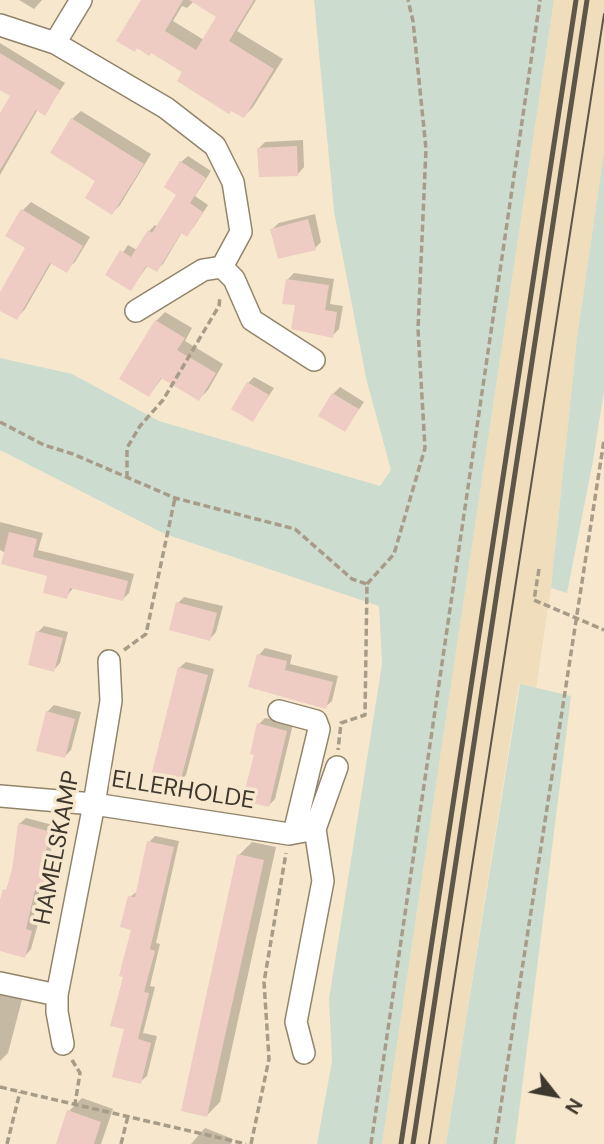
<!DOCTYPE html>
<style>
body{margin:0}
#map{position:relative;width:604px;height:1144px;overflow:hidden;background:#f7e8cd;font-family:"DM Sans",sans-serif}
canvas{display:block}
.north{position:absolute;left:520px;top:1060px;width:70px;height:70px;-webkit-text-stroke:5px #f7e8cd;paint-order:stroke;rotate:121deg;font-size:19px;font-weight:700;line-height:28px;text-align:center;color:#3d372d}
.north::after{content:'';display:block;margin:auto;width:24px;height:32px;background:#3d372d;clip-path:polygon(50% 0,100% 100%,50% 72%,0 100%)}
</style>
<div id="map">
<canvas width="604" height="1144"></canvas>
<div class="north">N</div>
</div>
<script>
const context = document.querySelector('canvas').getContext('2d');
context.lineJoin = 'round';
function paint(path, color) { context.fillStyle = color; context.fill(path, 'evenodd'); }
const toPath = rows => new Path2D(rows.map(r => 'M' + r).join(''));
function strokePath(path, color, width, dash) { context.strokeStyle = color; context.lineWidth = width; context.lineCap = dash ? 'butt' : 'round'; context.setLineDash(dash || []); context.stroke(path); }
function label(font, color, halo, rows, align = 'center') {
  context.font = font + ' "DM Sans",sans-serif'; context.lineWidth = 7; context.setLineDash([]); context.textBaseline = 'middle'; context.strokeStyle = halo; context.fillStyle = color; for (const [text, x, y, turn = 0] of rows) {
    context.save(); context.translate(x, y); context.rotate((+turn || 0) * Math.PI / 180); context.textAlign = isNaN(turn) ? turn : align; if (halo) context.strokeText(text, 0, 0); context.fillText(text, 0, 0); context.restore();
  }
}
paint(toPath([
 [554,0,604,0,604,152,577,338,551,588,536,688,519,684,446,1144,382,1144]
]), '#efddbc');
paint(toPath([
 [314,0,554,0,382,1144,317,1144,332,1061,329,999,382,664,379,606,165,534,0,450,0,358,72,374,159,421,380,486,391,470,366,378,334,211],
 [604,152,604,391,593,461,567,593,551,588,577,338],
 [520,684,571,696,515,1144,446,1144]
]), '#ccdccf');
paint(toPath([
 [19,0,42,0,34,9],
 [144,0,256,0,237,31,283,59,253,107,244,116,185,72],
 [194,1,219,16,204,40,173,21,182,6,187,8],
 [0,43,65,83,45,113,38,109,0,175,0,117,13,96,0,88],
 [81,111,151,154,120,205,112,213,72,119],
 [303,140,304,167,298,174,259,148,265,142],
 [188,156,211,171,195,196,208,205,193,228,186,235,182,232,163,264,156,270,148,265,131,289,107,275,128,245,137,250,149,231,155,225,158,227,179,194,181,162],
 [31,202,90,237,75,262,66,270,52,262,25,309,17,318,0,308,0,296,28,247,23,210],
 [315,214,321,242,315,248,272,229,279,223],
 [294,273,334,279,330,304,343,306,339,329,332,336,288,279],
 [165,312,192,328,185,341,223,364,208,390,199,399,163,377,149,395,156,321],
 [254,377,274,388,253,420,248,383],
 [340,387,364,402,345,430,333,394],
 [0,522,43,533,38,550,134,574,129,593,123,599,74,587,66,597,49,575,0,550],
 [184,597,223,606,216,632,210,639,178,603],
 [44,626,68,632,60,663,54,670,38,632],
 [265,648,292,655,290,664,338,676,332,701,325,707,259,655],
 [186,662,214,669,186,775,180,781,179,668],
 [54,705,81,712,71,750,65,756,47,712],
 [265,718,293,724,275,799,268,806,256,754,259,724],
 [26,818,57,826,49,858,53,859,48,883,40,889,32,923,38,924,31,949,25,956,0,949,0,910,13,870,19,824],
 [155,836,179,841,156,943,160,944,150,986,155,987,143,1033,157,1036,147,1076,140,1082,126,1028,125,976,133,928,130,897,138,891,149,842],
 [252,842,276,847,220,1102,207,1115,239,855],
 [0,986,24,992,8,1053,0,1061],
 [82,1098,113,1109,101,1144,58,1144,69,1111],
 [205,1128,233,1139,231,1144,191,1144]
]), '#0003');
paint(toPath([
 [141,0,183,0,165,31,196,50,216,17,189,0,254,0,229,41,274,69,244,118,231,111,229,114,177,81,182,72,151,53,149,56,137,48,135,52,116,41],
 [0,53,60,90,45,116,36,110,0,170,0,113,10,96,0,90],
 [71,118,144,164,112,215,85,198,95,181,50,153],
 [297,146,298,176,259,177,257,148],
 [180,161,206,178,190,203,203,212,187,237,181,233,157,272,146,266,131,291,105,275,120,250,131,257,148,230,152,233,176,195,164,187],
 [21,209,83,246,67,273,50,263,17,320,0,311,0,292,25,248,5,236],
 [308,219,316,250,278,259,270,229],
 [286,279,329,285,325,310,337,312,333,338,291,329,295,305,282,304],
 [155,320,185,338,177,350,216,373,199,401,161,378,149,397,119,379],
 [247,382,269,395,253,422,231,409],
 [332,393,359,409,345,432,318,416],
 [9,532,37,539,33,557,128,581,123,601,70,588,67,599,43,593,47,576,1,564],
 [176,602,217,613,210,641,169,630],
 [36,631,63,638,54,672,28,665],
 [257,654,287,661,285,670,333,682,326,709,248,687],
 [178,667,208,675,180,783,151,776],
 [46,711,75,719,65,758,36,751],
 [257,723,287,731,269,807,242,801,254,755,250,754],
 [18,823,51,832,43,864,48,865,42,892,35,890,26,929,32,931,25,958,0,951,0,900,3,889,6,890,12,870],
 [147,841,174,847,150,949,155,951,144,992,149,993,138,1039,151,1043,141,1084,112,1077,124,1029,110,1026,123,977,119,976,131,930,120,927,128,896,135,897],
 [237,854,264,860,207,1117,181,1111],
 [67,1110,101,1122,94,1144,56,1144]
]), '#eecbc3');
const minor = toPath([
 [0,25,55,43,166,108,215,146,233,182,241,232,222,267],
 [55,43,81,0],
 [222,267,234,279,252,320,314,360],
 [136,311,203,270,222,267],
 [279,711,316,721,319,729,294,833],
 [0,796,94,804,289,834,315,829],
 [0,983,57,995],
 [63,1044,57,1012,57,995,94,804,111,701,109,661],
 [304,1053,296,1022,323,881,315,829,337,767]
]);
strokePath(minor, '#92846b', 24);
strokePath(toPath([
 [0,422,44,445,73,454,175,498,295,529,352,579,367,584,365,715,341,723,338,750],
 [127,478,127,448,140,426,163,400,219,306,220,297],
 [539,569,534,600,604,630],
 [367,584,394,554,425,448,418,329,426,149,413,21,408,0],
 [124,650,146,634,175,498],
 [72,1060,80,1073,75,1104],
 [0,1087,246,1144],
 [7,1144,20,1092],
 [121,1144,128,1116],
 [251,1144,269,1059,264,982,286,853],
 [371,1144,540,0],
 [495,1144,604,440]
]), '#a79c88', 3.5, [7, 3.5]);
strokePath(minor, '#fff', 21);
strokePath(toPath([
 [429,1144,604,14]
]), '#5d5649', 2);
strokePath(toPath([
 [401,1144,576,0],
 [413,1144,587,0]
]), '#5d5649', 5);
label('24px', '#3d372d', '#f7e8cd', [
 ["ELLERHOLDE",183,791,9],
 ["HAMELSKAMP",58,848,-79]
]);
</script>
